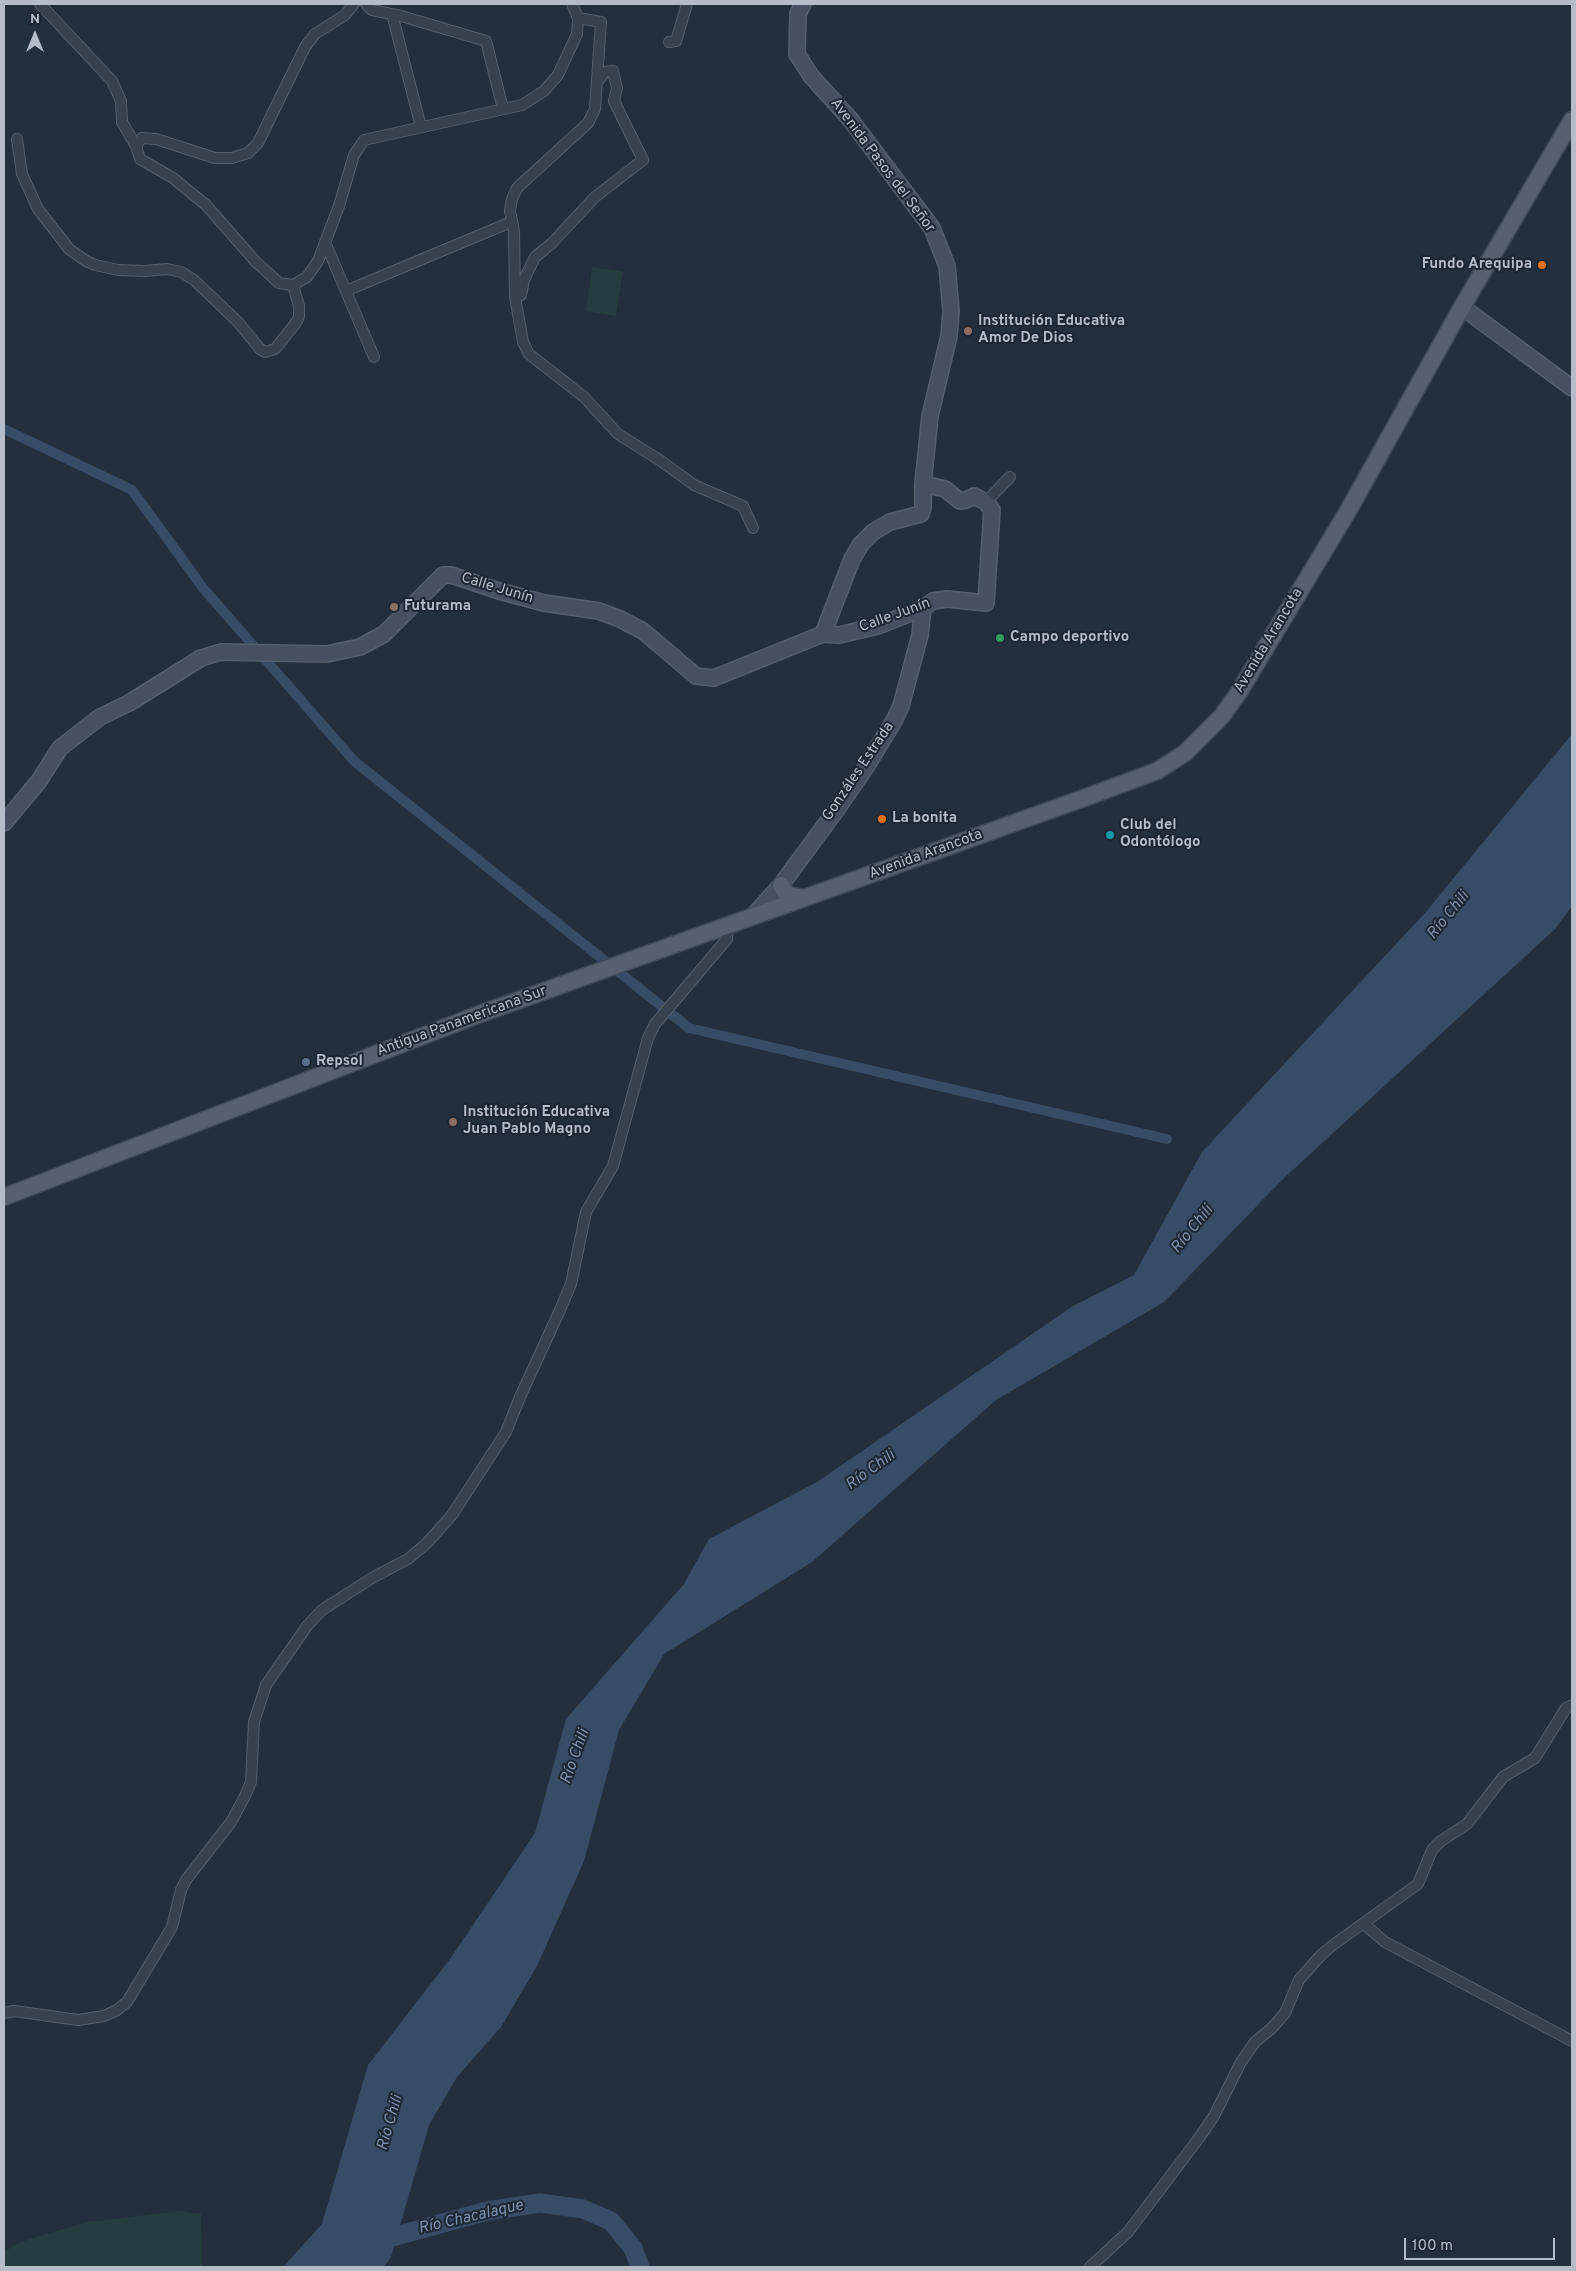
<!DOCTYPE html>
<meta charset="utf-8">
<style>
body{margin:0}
#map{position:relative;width:1576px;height:2271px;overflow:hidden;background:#242f3e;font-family:Overpass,sans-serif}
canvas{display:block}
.frame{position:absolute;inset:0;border:5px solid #b4bcc9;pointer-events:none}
.north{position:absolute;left:10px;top:10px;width:50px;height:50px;-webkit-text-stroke:4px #1d2633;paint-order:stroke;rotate:0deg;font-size:14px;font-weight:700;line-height:20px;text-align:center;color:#b4bcc9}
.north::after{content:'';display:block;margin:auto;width:18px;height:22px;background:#b4bcc9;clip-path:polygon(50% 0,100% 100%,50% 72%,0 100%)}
.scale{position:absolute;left:1404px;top:2238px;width:151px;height:22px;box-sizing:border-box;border:2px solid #b4bcc9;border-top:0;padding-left:6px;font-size:15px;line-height:18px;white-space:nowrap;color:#b4bcc9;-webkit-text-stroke:4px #1d2633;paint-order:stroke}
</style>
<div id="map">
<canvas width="1576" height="2271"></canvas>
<div class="frame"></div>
<div class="north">N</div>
<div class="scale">100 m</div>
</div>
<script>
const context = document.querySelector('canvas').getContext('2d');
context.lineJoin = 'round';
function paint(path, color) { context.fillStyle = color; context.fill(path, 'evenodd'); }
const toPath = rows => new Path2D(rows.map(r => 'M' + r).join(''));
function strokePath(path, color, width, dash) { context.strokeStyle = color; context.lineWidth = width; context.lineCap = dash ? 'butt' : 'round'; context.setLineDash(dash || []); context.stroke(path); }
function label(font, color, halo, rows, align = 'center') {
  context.font = font + ' Overpass,sans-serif'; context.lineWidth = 4; context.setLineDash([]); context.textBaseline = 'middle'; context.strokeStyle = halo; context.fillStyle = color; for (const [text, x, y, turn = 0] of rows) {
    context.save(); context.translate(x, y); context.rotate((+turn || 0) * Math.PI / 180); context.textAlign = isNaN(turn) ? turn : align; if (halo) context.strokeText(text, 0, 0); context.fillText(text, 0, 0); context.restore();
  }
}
paint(toPath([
 [592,267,623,271,616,316,586,311],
 [179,2211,201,2214,202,2267,4,2267,4,2252,16,2244,33,2238,87,2222]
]), '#263c3f');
paint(toPath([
 [1572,734,1572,906,1555,929,1283,1179,1164,1302,996,1400,812,1562,664,1654,619,1730,584,1861,537,1966,501,2027,457,2077,429,2125,391,2257,384,2267,283,2267,322,2224,368,2065,450,1959,535,1833,566,1719,684,1584,709,1539,817,1482,1073,1306,1134,1275,1202,1152,1425,913]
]), '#394c67');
strokePath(toPath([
 [4,429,132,490,203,588,354,761,689,1028,1167,1139]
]), '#394c67', 10);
strokePath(toPath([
 [374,2242,487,2211,540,2203,583,2209,611,2221,633,2248,640,2267]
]), '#394c67', 19);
const street = toPath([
 [40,4,112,81,121,101,122,122,136,146],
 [354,4,345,15,315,34,305,47,258,143,248,153,232,158,215,158,156,139,142,138,136,146,140,159,173,178,206,205,255,261,279,283,293,285,307,277,318,261,339,206,354,155,364,140,522,105,544,91,558,75,577,34,578,18,572,4],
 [366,4,372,10,401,16,486,41,503,109],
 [392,14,421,127],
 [578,18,601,22,595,109,588,123,517,188,512,199,510,211,514,231,515,297,523,342,529,354,584,397,618,434,661,461,694,485,743,506,753,528],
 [669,42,676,41,687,4],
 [17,139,22,174,38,209,69,249,86,261,95,265,118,270,145,271,167,269,181,272,194,280,238,322,260,349,265,352,275,349,295,324,299,317,299,306,293,285],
 [325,242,374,357],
 [346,291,511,222],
 [515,297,521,295,524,280,535,257,552,243,595,197,643,160,614,101,617,88,613,71,605,72,598,81],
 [986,502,1010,477],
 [1364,1924,1385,1942,1572,2041],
 [4,2013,14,2011,78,2020,104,2016,117,2010,127,2002,172,1927,181,1890,186,1880,231,1822,245,1796,251,1782,254,1722,266,1685,307,1626,322,1610,372,1578,408,1559,427,1543,452,1515,506,1432,520,1397,560,1310,571,1284,586,1212,613,1166,648,1038,655,1024,727,939,728,925],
 [1090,2267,1128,2232,1199,2138,1214,2116,1241,2062,1255,2042,1272,2028,1285,2013,1299,1980,1321,1955,1333,1945,1418,1884,1432,1850,1441,1841,1467,1824,1503,1777,1535,1758,1566,1708,1572,1705]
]);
const secondary = toPath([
 [803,4,798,14,797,54,811,76,850,119,932,228,947,266,951,311,949,336,930,416,923,484,923,508,921,514,890,522,873,532,861,544,852,559,823,634],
 [1462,307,1572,388],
 [4,823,39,781,60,748,100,717,129,703,201,658,221,652,327,654,360,647,384,634,443,575,451,575,499,591,544,603,599,611,620,619,643,631,696,676,714,678,823,634,839,635,878,626,923,608,933,601,947,599,986,603,992,510,986,502,974,496,966,500,960,501,945,489,923,484],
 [753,916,781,885,837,809,866,767,895,719,901,706,920,635,923,608]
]);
const primary = toPath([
 [781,885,787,895,804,898],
 [4,1197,480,1014,1084,798,1157,771,1185,753,1222,716,1239,692,1348,511,1462,307,1572,120]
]);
strokePath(street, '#565f6c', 12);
strokePath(secondary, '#565f6c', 18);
strokePath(primary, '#414a57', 19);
strokePath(street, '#38414e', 10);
strokePath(secondary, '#465061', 15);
strokePath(primary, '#56606e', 16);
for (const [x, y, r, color] of [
 [1542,265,5,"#e8710a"],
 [968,331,5,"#8d6e63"],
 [394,607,5,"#8d6e63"],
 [1000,638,5,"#2e9e5b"],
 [882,819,5,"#e8710a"],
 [1110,835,5,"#0f9aa8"],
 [306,1062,5,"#5c6f8a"],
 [453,1122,5,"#8d6e63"]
]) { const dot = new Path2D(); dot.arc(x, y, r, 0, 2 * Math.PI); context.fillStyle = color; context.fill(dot); strokePath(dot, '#1d2633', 2); }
label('15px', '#b4bcc9', '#1d2633', [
 ["Avenida Pasos del Señor",882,166,53],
 ["Calle Junín",497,589,17],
 ["Calle Junín",895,616,-20],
 ["Avenida Arancota",1269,641,-59],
 ["Gonzáles Estrada",859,772,-56],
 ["Avenida Arancota",926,855,-20],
 ["Antigua Panamericana Sur",462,1022,-20]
]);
label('bold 15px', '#b4bcc9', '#1d2633', [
 ["Fundo Arequipa",1532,265,"right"],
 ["Institución Educativa",978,322],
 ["Amor De Dios",978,339],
 ["Futurama",404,607],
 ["Campo deportivo",1010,638],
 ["La bonita",892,819],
 ["Club del",1120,826],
 ["Odontólogo",1120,843],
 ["Repsol",316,1062],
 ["Institución Educativa",463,1113],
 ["Juan Pablo Magno",463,1130]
], 'left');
label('italic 16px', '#7c92b1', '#1d2633', [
 ["Río Chili",1449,916,-51],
 ["Río Chili",1193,1230,-51],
 ["Río Chili",871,1471,-36],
 ["Río Chili",576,1757,-70],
 ["Río Chili",391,2123,-74],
 ["Río Chacalaque",471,2218,-13]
]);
</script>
